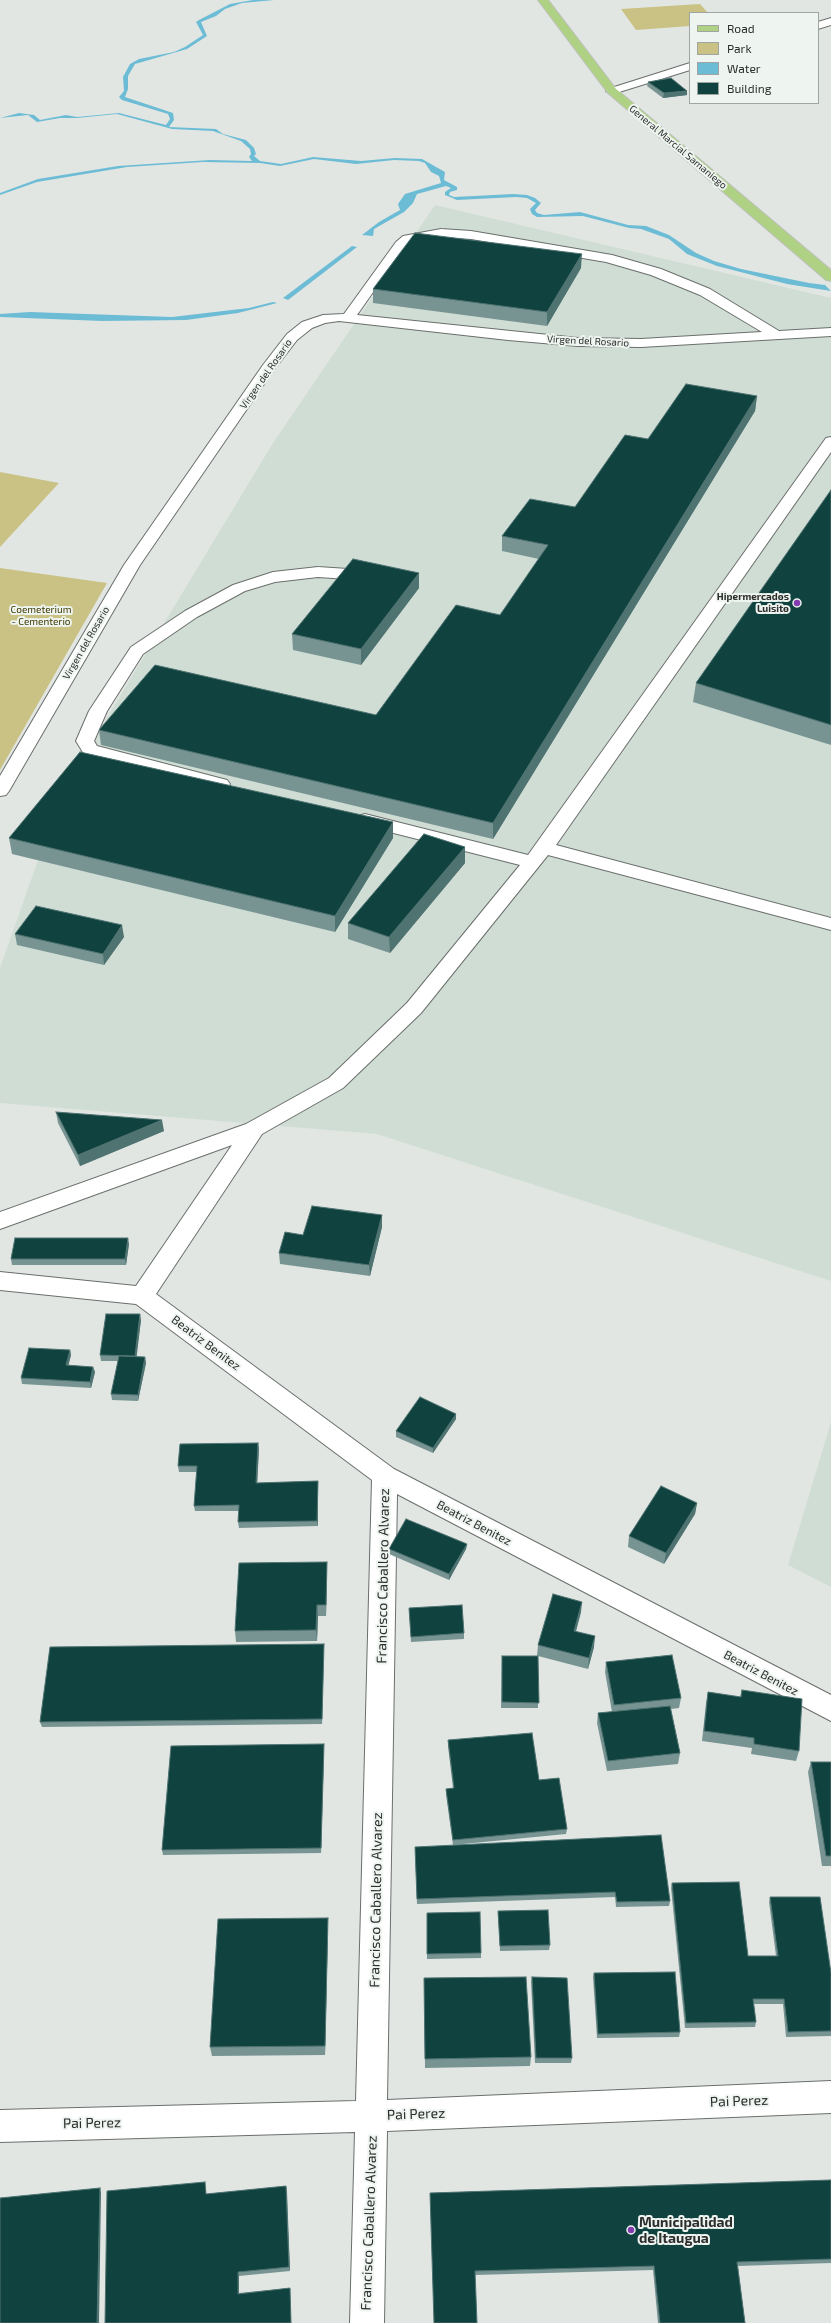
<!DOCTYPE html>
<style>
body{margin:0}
#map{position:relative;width:831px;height:2323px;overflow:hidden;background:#e1e6e3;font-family:"Exo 2",sans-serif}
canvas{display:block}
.legend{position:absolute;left:689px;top:12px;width:130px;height:92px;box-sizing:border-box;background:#eef4f0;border:1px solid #a0a5a2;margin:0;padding:5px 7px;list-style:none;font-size:12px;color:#2c2e2d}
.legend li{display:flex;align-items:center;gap:8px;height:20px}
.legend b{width:20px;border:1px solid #a0a5a2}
</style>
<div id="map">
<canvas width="831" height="2323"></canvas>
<ul class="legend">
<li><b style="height:5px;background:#afd184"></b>Road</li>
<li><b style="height:11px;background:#cac184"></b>Park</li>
<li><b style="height:11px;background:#6dbcd5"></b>Water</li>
<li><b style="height:11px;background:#104240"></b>Building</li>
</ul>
</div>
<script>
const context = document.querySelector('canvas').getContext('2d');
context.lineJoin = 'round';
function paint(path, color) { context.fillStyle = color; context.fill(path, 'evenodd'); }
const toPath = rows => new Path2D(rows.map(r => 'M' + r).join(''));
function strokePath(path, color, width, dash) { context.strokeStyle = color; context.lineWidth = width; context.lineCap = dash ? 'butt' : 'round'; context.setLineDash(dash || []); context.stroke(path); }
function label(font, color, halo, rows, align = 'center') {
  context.font = font + ' "Exo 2",sans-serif'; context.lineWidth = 4; context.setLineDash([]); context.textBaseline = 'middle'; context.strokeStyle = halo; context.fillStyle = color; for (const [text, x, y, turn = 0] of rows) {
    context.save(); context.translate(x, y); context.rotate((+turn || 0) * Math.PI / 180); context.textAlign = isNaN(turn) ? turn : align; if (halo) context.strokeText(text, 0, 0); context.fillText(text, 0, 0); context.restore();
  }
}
paint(toPath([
 [435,205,831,298,831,1281,377,1134,0,1103,0,968,62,792,273,443],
 [831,1422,831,1587,788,1565]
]), '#d0ddd5');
paint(toPath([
 [700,4,708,13,690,13,690,26,636,30,621,9],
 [0,472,59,483,0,547],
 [0,568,107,583,0,770]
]), '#cac184');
paint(toPath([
 [253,0,274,0,242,3,225,9,216,16,201,22,207,36,187,49,135,64,128,76,128,89,125,97,173,113,174,120,169,127,216,129,223,134,246,140,254,148,256,154,254,156,260,161,281,164,313,157,361,161,395,158,422,159,445,172,444,180,457,187,457,190,450,192,449,195,454,197,513,194,527,195,535,198,541,203,535,210,537,213,544,215,580,212,628,225,646,226,669,235,696,253,714,261,741,269,809,283,825,285,831,291,787,284,717,266,687,254,669,239,641,229,629,228,583,216,537,217,532,214,530,209,536,203,527,198,516,197,457,200,445,195,445,192,451,188,446,186,417,194,413,203,404,212,374,229,373,236,362,235,379,222,400,210,398,204,405,194,441,183,439,176,431,172,425,163,419,161,394,160,356,164,314,159,280,166,260,163,203,162,127,167,37,182,0,195,0,193,38,179,118,166,210,160,252,161,249,157,251,154,250,149,241,141,213,131,172,129,117,114,77,118,60,118,37,122,28,115,0,118,19,113,34,115,40,120,66,115,77,117,119,113,166,125,170,119,168,114,122,100,119,97,124,91,123,77,130,64,139,59,174,52,185,47,203,35,196,22,199,20,230,4],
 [352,246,357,247,288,300,283,298],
 [273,302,277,303,238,313,186,320,102,321,0,317,0,314,30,312,172,317,249,308]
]), '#6dbcd5');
const minor = toPath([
 [831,18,831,25,818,29,818,22,831,18],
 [690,63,690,70,616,93,612,94,606,91,608,89,690,63],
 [441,229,471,231,612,255,661,269,710,289,779,331,831,328,831,336,641,347,578,346,508,340,339,321,325,323,312,328,297,340,273,371,140,565,9,791,6,795,0,796,0,776,124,565,263,365,287,334,302,322,323,315,344,314,396,242,403,236,441,229],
 [441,237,471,239,606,262,651,275,700,295,762,332,641,339,578,338,357,315,404,248,411,242,441,237],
 [831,437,831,452,556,845,831,918,831,930,548,855,421,1013,343,1088,262,1134,156,1294,394,1469,831,1695,831,1721,397,1494,387,2100,831,2081,831,2113,387,2131,384,2323,350,2323,355,2132,0,2142,0,2110,356,2101,372,1480,136,1304,0,1290,0,1272,136,1286,232,1145,0,1229,0,1212,246,1124,329,1078,407,1003,520,865,358,824,356,820,358,816,365,814,528,855,826,438,831,437],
 [318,567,348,569,354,571,356,574,354,577,348,579,318,577,275,582,245,591,197,617,143,654,107,711,94,741,97,746,227,780,230,784,227,788,221,789,84,754,76,741,89,711,131,647,185,611,233,585,273,572,318,567]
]);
const major = toPath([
 [538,0,548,0,616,89,831,270,831,281,826,280,608,93,538,0]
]);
strokePath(minor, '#6a6f6c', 2);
strokePath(major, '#c0c0c0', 2);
paint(minor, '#fff');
paint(major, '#afd184');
paint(toPath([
 [648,82,687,95,663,98,647,86],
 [581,268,547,326,373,303,373,289],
 [757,396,755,411,493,839,101,745,99,730,376,715,500,615,539,559,502,551,502,536,575,507,648,439],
 [831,490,831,745,693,702,696,683],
 [419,588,361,665,293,650,292,634],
 [393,822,393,838,335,932,12,854,9,838],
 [465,847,465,863,390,953,348,939,348,923],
 [15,934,124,937,104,965,17,945],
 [56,1112,164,1131,80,1166,58,1123],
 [382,1215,382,1227,370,1276,280,1264,279,1253,303,1235],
 [129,1244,126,1265,12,1265,11,1259],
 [141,1320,136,1357,145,1357,146,1363,138,1401,112,1400,111,1394,118,1361,101,1361,100,1355],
 [70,1350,71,1355,68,1366,93,1367,95,1372,91,1388,22,1384,21,1378],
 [456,1419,433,1453,396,1437,396,1431],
 [259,1448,257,1483,318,1481,318,1526,239,1528,238,1522,239,1511,195,1511,194,1506,197,1472,179,1472,178,1466],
 [697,1503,695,1514,664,1564,628,1547,629,1536],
 [467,1544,466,1549,449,1580,389,1554,389,1549],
 [327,1562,327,1573,326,1616,318,1616,317,1641,236,1642,235,1631],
 [409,1608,464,1633,464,1639,411,1642],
 [581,1612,576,1631,594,1647,588,1669,538,1656,538,1708,501,1708,502,1656,537,1656,538,1645],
 [324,1644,322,1724,42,1727,40,1722],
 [606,1662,681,1698,679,1708,671,1709,680,1753,678,1764,607,1771,597,1723,598,1713,612,1712,605,1672],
 [742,1690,799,1751,796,1761,751,1754,752,1748,702,1741,706,1703,708,1692,740,1697],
 [448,1740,539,1780,567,1829,566,1834,453,1845,446,1794,446,1789,453,1788,448,1746],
 [324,1750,321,1853,163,1855,162,1850],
 [811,1762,831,1762,831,1866,822,1866,808,1772],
 [415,1847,670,1901,669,1906,616,1907,615,1897,417,1904],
 [672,1883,748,1956,776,1956,769,1902,770,1897,831,1973,831,2036,786,2037,783,2004,754,2004,756,2022,755,2027,685,2028,671,1888],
 [498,1911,550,1945,549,1950,500,1951],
 [427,1913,481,1953,481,1958,427,1959],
 [328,1927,325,2055,212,2056,210,2047],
 [594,1973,680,2032,679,2037,597,2038,593,1977],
 [532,1977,572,2058,571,2063,535,2063,531,1982],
 [424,1978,531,2057,530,2066,425,2068],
 [831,2180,831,2263,738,2266,745,2323,658,2323,653,2270,475,2275,430,2193],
 [206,2186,206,2194,286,2186,290,2271,239,2276,239,2293,290,2288,291,2323,105,2323]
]), '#789492');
paint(toPath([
 [687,91,687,95,663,98,664,93],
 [582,254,581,268,547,326,547,312],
 [757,396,755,411,493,839,493,823],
 [419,573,419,588,361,665,361,649],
 [393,822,393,838,335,932,335,916],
 [465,847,465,863,390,953,389,937],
 [122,925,124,937,104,965,103,954],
 [162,1120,164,1131,80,1166,78,1155],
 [382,1215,382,1227,370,1276,369,1265],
 [128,1238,129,1244,126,1265,125,1259],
 [140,1314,141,1320,136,1362,135,1356],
 [70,1350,71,1355,67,1371,66,1365],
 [145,1357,146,1363,138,1401,138,1395],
 [93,1367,95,1372,91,1388,90,1382],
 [456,1414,456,1419,433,1453,433,1448],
 [258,1443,259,1448,257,1488,256,1483],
 [318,1481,318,1526,317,1521],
 [697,1503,695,1514,664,1564,666,1553],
 [467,1544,466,1549,449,1580,449,1574],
 [327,1562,327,1573,326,1616,326,1605],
 [582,1602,581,1612,573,1642,574,1631],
 [317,1605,318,1616,317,1641,316,1630],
 [595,1636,594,1647,588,1669,589,1658],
 [324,1644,324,1650,322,1724,322,1719],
 [324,1744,324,1750,321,1853,321,1848],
 [328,1918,328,1927,325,2055,325,2046],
 [286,2186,287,2191,290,2271,289,2267],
 [100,2188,101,2193,99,2323,97,2323],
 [238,2272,239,2276,239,2297,238,2294]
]), '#4f7371');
const building = toPath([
 [671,78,687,91,664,93,648,82,671,78],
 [415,233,582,254,547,312,373,289,415,233],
 [686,384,757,396,493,823,99,730,155,665,376,715,456,605,500,615,548,545,502,536,530,499,575,507,625,435,648,439,686,384],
 [831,490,831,725,696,683,831,490],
 [353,559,419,573,361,649,292,634,353,559],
 [80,752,393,822,335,916,9,838,80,752],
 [424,834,465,847,389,937,348,923,424,834],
 [36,906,122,925,103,954,15,934,36,906],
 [56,1112,162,1120,78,1155,56,1112],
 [312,1206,382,1215,369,1265,279,1253,285,1232,303,1235,312,1206],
 [15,1238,128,1238,125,1259,11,1259,15,1238],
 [106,1314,140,1314,135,1356,100,1355,106,1314],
 [29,1348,70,1350,66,1365,93,1367,90,1382,21,1378,29,1348],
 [119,1356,145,1357,138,1395,111,1394,119,1356],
 [420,1397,456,1414,433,1448,396,1431,420,1397],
 [258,1443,256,1483,318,1481,317,1521,238,1522,239,1505,194,1506,197,1466,178,1466,180,1444,258,1443],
 [661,1486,697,1503,666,1553,629,1536,661,1486],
 [406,1519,467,1544,449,1574,389,1549,406,1519],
 [327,1562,326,1605,317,1605,316,1630,235,1631,239,1563,327,1562],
 [553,1594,582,1602,574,1631,595,1636,589,1658,538,1645,553,1594],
 [462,1605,464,1633,411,1637,409,1608,462,1605],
 [324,1644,322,1719,40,1722,50,1647,324,1644],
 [672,1655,681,1698,614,1705,606,1662,672,1655],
 [502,1656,538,1656,539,1703,502,1702,502,1656],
 [742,1690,802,1699,799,1751,754,1744,754,1738,704,1731,708,1692,741,1697,742,1690],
 [670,1706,680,1753,608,1761,598,1713,670,1706],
 [532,1733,539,1780,559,1778,567,1829,453,1840,446,1789,454,1788,448,1740,532,1733],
 [324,1744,321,1848,162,1850,171,1746,324,1744],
 [811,1762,831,1762,831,1856,826,1856,811,1762],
 [661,1835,670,1901,617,1902,615,1892,417,1899,415,1847,661,1835],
 [739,1882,748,1956,778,1956,770,1897,820,1897,831,1973,831,2031,788,2032,784,1999,753,1999,756,2022,686,2023,672,1883,739,1882],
 [548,1910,550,1945,500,1946,498,1911,548,1910],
 [480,1912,481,1953,427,1954,427,1913,480,1912],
 [328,1918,325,2046,210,2047,218,1919,328,1918],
 [675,1972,680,2032,598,2034,594,1973,675,1972],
 [526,1977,531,2057,425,2059,424,1978,526,1977],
 [532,1977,567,1978,572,2058,536,2058,532,1977],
 [831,2180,831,2259,737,2262,745,2323,660,2323,654,2266,475,2271,477,2323,434,2323,430,2193,831,2180],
 [205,2182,206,2194,286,2186,289,2267,238,2272,238,2294,290,2288,291,2323,105,2323,107,2191,205,2182],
 [100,2188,97,2323,0,2323,0,2198,100,2188]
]);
paint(building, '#104240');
strokePath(building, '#4f7371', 1);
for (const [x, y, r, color] of [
 [797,603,4,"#843caf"],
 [631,2230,4,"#843caf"]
]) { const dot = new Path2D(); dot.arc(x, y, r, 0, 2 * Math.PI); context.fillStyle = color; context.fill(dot); strokePath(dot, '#eef4f0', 1.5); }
label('10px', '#2c2e2d', '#eef4f0', [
 ["General Marcial Samaniego",678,147,40],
 ["Virgen del Rosario",588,341,3],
 ["Virgen del Rosario",266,374,-55],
 ["Virgen del Rosario",86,643,-60]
]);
label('bold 10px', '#2c2e2d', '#eef4f0', [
 ["Hipermercados",789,597],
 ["Luisito",789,609]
], 'right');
label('10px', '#413a03', '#eef4f0', [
 ["Coemeterium",41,610],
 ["- Cementerio",41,622]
]);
label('12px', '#2c2e2d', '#eef4f0', [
 ["Beatriz Benitez",206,1343,37],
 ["Beatriz Benitez",474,1523,28],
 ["Beatriz Benitez",761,1673,28]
]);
label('14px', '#2c2e2d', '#eef4f0', [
 ["Francisco Caballero Alvarez",383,1576,-89],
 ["Francisco Caballero Alvarez",376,1900,-89],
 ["Pai Perez",739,2101,-2],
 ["Pai Perez",416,2114,-2],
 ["Pai Perez",92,2123,-1],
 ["Francisco Caballero Alvarez",369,2223,-88]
]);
label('bold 14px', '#2c2e2d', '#eef4f0', [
 ["Municipalidad",639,2222],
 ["de Itaugua",639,2238]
], 'left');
</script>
